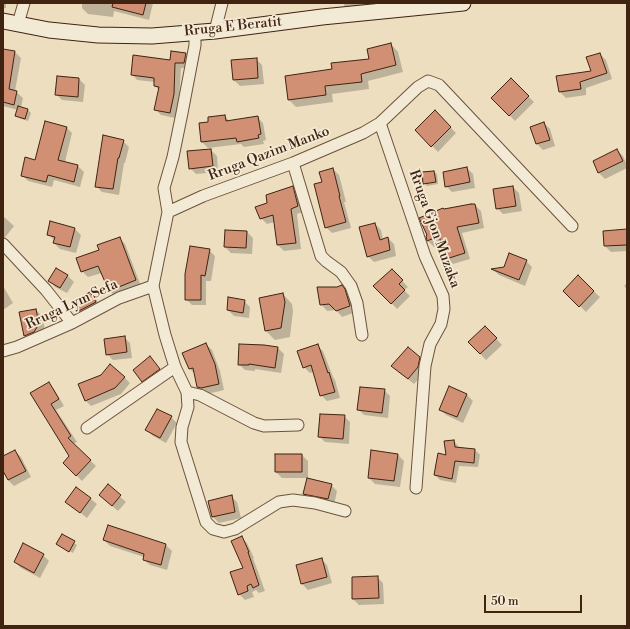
<!DOCTYPE html>
<style>
body{margin:0}
#map{position:relative;width:630px;height:629px;overflow:hidden;background:#eddec0;font-family:"Libre Bodoni",serif}
canvas{display:block}
.frame{position:absolute;inset:0;border:4px solid #402310;pointer-events:none}
.scale{position:absolute;left:484px;top:595px;width:98px;height:18px;box-sizing:border-box;border:2px solid #402310;border-top:0;padding-left:5px;font-size:12px;line-height:14px;white-space:nowrap;color:#402310;-webkit-text-stroke:3px #f3ead6;paint-order:stroke}
</style>
<div id="map">
<canvas width="630" height="629"></canvas>
<div class="frame"></div>
<div class="scale">50 m</div>
</div>
<script>
const context = document.querySelector('canvas').getContext('2d');
context.lineJoin = 'round';
function paint(path, color) { context.fillStyle = color; context.fill(path, 'evenodd'); }
const toPath = rows => new Path2D(rows.map(r => 'M' + r).join(''));
function strokePath(path, color, width, dash) { context.strokeStyle = color; context.lineWidth = width; context.lineCap = dash ? 'butt' : 'round'; context.setLineDash(dash || []); context.stroke(path); }
function label(font, color, halo, rows, align = 'center') {
  context.font = font + ' "Libre Bodoni",serif'; context.lineWidth = 3.5; context.setLineDash([]); context.textBaseline = 'middle'; context.strokeStyle = halo; context.fillStyle = color; for (const [text, x, y, turn = 0] of rows) {
    context.save(); context.translate(x, y); context.rotate((+turn || 0) * Math.PI / 180); context.textAlign = isNaN(turn) ? turn : align; if (halo) context.strokeText(text, 0, 0); context.fillText(text, 0, 0); context.restore();
  }
}
paint(toPath([
 [3,3,6,3,6,8,3,8],
 [82,3,153,3,149,20,114,11,113,17,88,14,82,8],
 [344,3,370,3,371,9,350,11,344,5],
 [391,44,398,52,403,72,368,81,369,89,332,94,333,102,296,107,289,100,333,70,371,60],
 [3,50,15,52,21,58,15,91,23,98,21,107,28,110,31,113,28,121,19,118,16,115,18,110,3,106],
 [172,52,186,54,191,59,190,68,181,68,179,100,175,118,161,115,156,110,160,91,155,86,155,82,137,80,132,74,171,62],
 [600,54,606,60,612,79,586,88,586,95,566,98,560,92,592,72],
 [256,59,262,65,264,84,240,86,234,80],
 [79,79,85,85,83,102,62,100,56,94],
 [511,80,534,102,515,121,493,98],
 [435,112,456,133,438,152,416,130],
 [225,116,230,122,257,117,263,123,266,140,263,141,264,144,244,147,241,144,208,148,202,142,209,123],
 [544,123,550,129,555,146,543,150,537,144],
 [66,127,72,133,65,162,78,166,84,172,80,187,54,180,52,187,28,181,22,175,36,161],
 [123,141,129,147,125,163,124,163,119,195,102,192,96,186],
 [211,150,217,156,218,172,196,174,190,168],
 [617,150,623,156,627,165,627,168,605,179,599,173,594,162],
 [467,168,473,174,475,188,452,192,446,186],
 [333,169,339,175,346,202,344,202,351,228,332,233,326,227,323,183],
 [434,172,437,174,438,184,427,186,424,183],
 [292,187,298,193,303,212,297,214,301,249,284,251,278,245,275,222,267,224,261,218,268,204],
 [513,187,519,193,522,211,503,214,497,208],
 [475,205,481,211,484,228,462,233,470,259,453,264,447,258,442,243,434,247,428,241,427,236,444,210],
 [3,216,14,226,3,240],
 [375,224,381,230,383,240,388,238,394,244,396,256,374,262,368,256],
 [75,229,81,235,76,253,60,249,54,243,55,241,48,234],
 [627,230,627,251,611,252,605,246],
 [247,232,253,238,252,254,231,253,225,247],
 [119,238,125,244,141,286,116,297,110,291,102,273,88,277,82,271,100,251],
 [209,250,215,256,211,281,206,281,206,305,192,305,186,299],
 [526,261,532,267,525,286,499,275,493,270],
 [57,269,68,276,74,282,67,293,55,287,50,281],
 [392,270,408,287,404,290,410,296,397,309,375,286],
 [578,277,600,297,586,312,565,291],
 [627,283,627,289,624,286],
 [3,286,13,303,3,310],
 [341,286,348,292,356,312,342,317,336,310,327,311,321,304,337,288],
 [90,293,96,299,101,309,84,318,78,312,73,303],
 [283,294,292,304,293,311,290,337,275,340,266,331],
 [244,301,250,307,249,318,234,316,228,310],
 [36,310,42,316,45,330,31,341,25,335],
 [485,327,502,345,486,360,469,342],
 [124,337,130,343,132,358,113,360,107,354],
 [206,344,212,350,220,371,224,390,207,394,204,393,198,387,195,374,190,369],
 [317,345,323,351,333,377,335,380,340,398,327,401,321,395,314,372,310,373,304,367],
 [278,348,284,354,281,373,255,369,255,371,245,370,239,364],
 [419,358,425,364,424,373,414,384,399,372],
 [155,364,165,376,148,387,143,381],
 [124,377,130,383,121,394,91,406,85,400],
 [48,383,54,389,64,406,56,410,77,442,73,444,96,466,82,481,64,463,71,456,32,393],
 [384,390,390,396,388,418,364,415,358,409],
 [467,395,473,401,463,423,446,415,440,409],
 [344,416,350,422,349,444,325,442,319,436],
 [171,417,177,423,166,443,153,436,147,430],
 [454,441,458,446,459,448,475,450,480,455,478,467,459,466,456,483,440,480,435,475,447,456],
 [15,451,21,457,31,477,14,486,8,480,3,469,3,457],
 [276,455,302,455,308,461,308,478,282,478,276,472],
 [398,455,404,461,400,487,375,484,369,478],
 [331,485,337,491,334,505,310,500,304,494],
 [108,486,126,502,118,511,106,501],
 [77,488,97,504,87,518,67,502],
 [231,496,237,502,241,518,219,523,213,517],
 [109,526,166,545,172,551,167,570,150,565,144,560,144,557,110,546,104,540],
 [62,535,77,545,73,553,59,545],
 [241,537,247,543,254,558,253,558,265,591,259,593,256,590,252,592,254,597,245,600,239,594,244,568],
 [43,555,49,561,40,578,21,568,15,562],
 [321,559,327,565,332,583,308,590,302,584,297,566],
 [377,577,383,583,384,604,359,605,353,599]
]), '#0003');
const building = toPath([
 [113,3,146,3,143,15,112,7,113,3],
 [391,43,396,65,361,74,362,82,325,86,326,95,288,100,285,76,332,69,331,63,369,59,367,49,391,43],
 [3,49,15,51,9,89,17,91,14,105,3,102,3,49],
 [171,51,186,53,184,63,175,63,174,94,170,113,154,110,159,87,154,86,154,78,131,75,133,55,170,60,171,51],
 [600,53,607,73,580,82,581,89,559,92,556,76,591,71,586,57,600,53],
 [257,58,258,78,233,80,231,60,257,58],
 [57,76,79,78,78,97,55,95,57,76],
 [511,78,529,96,509,116,491,98,511,78],
 [18,106,28,109,25,119,15,116,18,106],
 [435,110,451,127,431,147,415,130,435,110],
 [225,115,226,121,258,116,261,134,258,135,259,138,237,142,236,138,201,142,199,123,208,122,208,117,225,115],
 [45,121,67,127,58,160,78,165,74,182,48,175,46,182,21,176,25,157,35,160,45,121],
 [544,122,550,140,536,144,530,127,544,122],
 [103,135,124,140,119,158,118,158,113,189,95,187,103,135],
 [211,149,213,166,189,169,187,151,211,149],
 [617,149,623,161,598,173,593,161,617,149],
 [467,167,470,182,445,187,443,172,467,167],
 [333,168,340,196,339,196,346,222,325,228,314,184,322,182,319,172,333,168],
 [434,171,436,182,423,184,422,172,434,171],
 [293,186,298,206,291,209,296,243,277,245,273,215,260,219,255,207,267,203,266,195,293,186],
 [513,186,516,206,496,209,493,189,513,186],
 [471,204,475,204,479,223,457,227,465,253,446,259,439,236,427,241,426,236,427,235,419,218,443,208,444,209,471,204],
 [50,221,75,228,70,247,53,243,55,237,47,235,50,221],
 [375,223,380,240,388,237,390,250,367,257,359,227,375,223],
 [627,229,627,245,604,246,603,231,627,229],
 [225,230,247,231,246,248,224,247,225,230],
 [120,237,136,280,109,291,98,266,81,272,76,258,99,250,97,245,120,237],
 [190,246,210,249,205,276,201,275,201,300,185,300,185,274,190,246],
 [509,253,527,260,519,280,491,269,504,267,509,253],
 [56,268,68,275,60,288,48,281,56,268],
 [392,269,403,280,399,284,405,290,391,304,373,286,392,269],
 [578,275,594,291,579,307,563,291,578,275],
 [342,285,345,289,350,306,336,311,329,304,320,305,317,287,337,287,342,285],
 [90,292,96,302,77,312,72,302,90,292],
 [283,293,285,302,281,328,265,331,259,298,283,293],
 [228,297,245,300,243,313,227,310,228,297],
 [36,309,39,324,34,332,24,336,19,312,36,309],
 [485,326,497,338,480,354,468,342,485,326],
 [125,336,127,352,106,355,104,339,125,336],
 [206,343,215,364,219,384,201,388,197,387,193,368,189,369,182,353,206,343],
 [239,344,264,345,278,347,275,368,249,364,249,365,238,365,239,344],
 [318,344,328,373,329,372,335,392,320,396,311,365,303,368,297,351,318,344],
 [408,347,420,357,418,367,408,379,391,366,408,347],
 [150,356,160,369,142,382,133,370,150,356],
 [110,364,125,377,115,388,85,401,78,384,101,375,110,364],
 [49,382,59,399,51,404,71,436,68,438,91,460,76,476,63,463,69,456,30,393,49,382],
 [449,386,467,394,457,417,439,410,449,386],
 [360,387,385,389,382,413,357,410,360,387],
 [157,409,172,416,160,438,145,430,157,409],
 [320,414,345,415,343,439,318,437,320,414],
 [454,440,455,447,475,449,474,463,455,461,452,479,434,475,438,453,446,455,444,441,454,440],
 [15,450,26,471,8,480,3,471,3,456,15,450],
 [371,450,398,454,394,481,368,478,371,450],
 [275,454,302,454,302,472,275,472,275,454],
 [307,478,332,484,328,499,303,494,307,478],
 [108,484,121,495,112,506,99,495,108,484],
 [76,487,91,498,80,513,65,502,76,487],
 [232,495,235,512,212,517,208,501,232,495],
 [108,525,166,544,161,565,143,560,144,554,103,540,108,525],
 [62,534,75,541,69,552,56,544,62,534],
 [242,536,249,552,248,552,259,585,253,588,251,584,247,586,248,591,238,595,230,572,243,568,231,541,242,536],
 [23,543,44,554,34,573,14,562,23,543],
 [322,558,327,577,301,584,296,565,322,558],
 [378,576,379,598,352,599,352,577,378,576]
]);
paint(building, '#d19073');
strokePath(building, '#402310', 1);
const street = toPath([
 [18,24,24,3],
 [215,31,222,3],
 [195,32,195,45,182,113,173,157,164,188,168,212,153,286,165,335,175,367,187,392,188,407,182,427,181,442,206,522,213,529,224,532,235,529,279,502,293,500,315,503,345,511],
 [380,123,425,256,443,296,444,309,441,324,430,344,425,366,416,488],
 [293,163,321,256,326,261,341,272,351,286,357,303,362,335],
 [168,212,203,196,293,163,363,133,380,123,418,87,428,81,439,85,572,226],
 [3,244,46,290,72,323],
 [3,351,17,347,72,323,119,298,153,286],
 [187,392,200,395,254,423,264,426,298,425],
 [87,428,175,367]
]);
const secondary = toPath([
 [3,21,49,30,98,35,152,36,215,31,322,17,463,3]
]);
strokePath(street, '#6b523c', 13);
strokePath(secondary, '#402310', 17);
strokePath(street, '#f3ead6', 11);
strokePath(secondary, '#f3ead6', 15);
label('14px', '#402310', '#f3ead6', [
 ["Rruga E Beratit",233,27,-6],
 ["Rruga Qazim Manko",269,154,-21],
 ["Rruga Gjon Muzaka",434,229,70],
 ["Rruga Lym Sefa",72,305,-25]
]);
</script>
